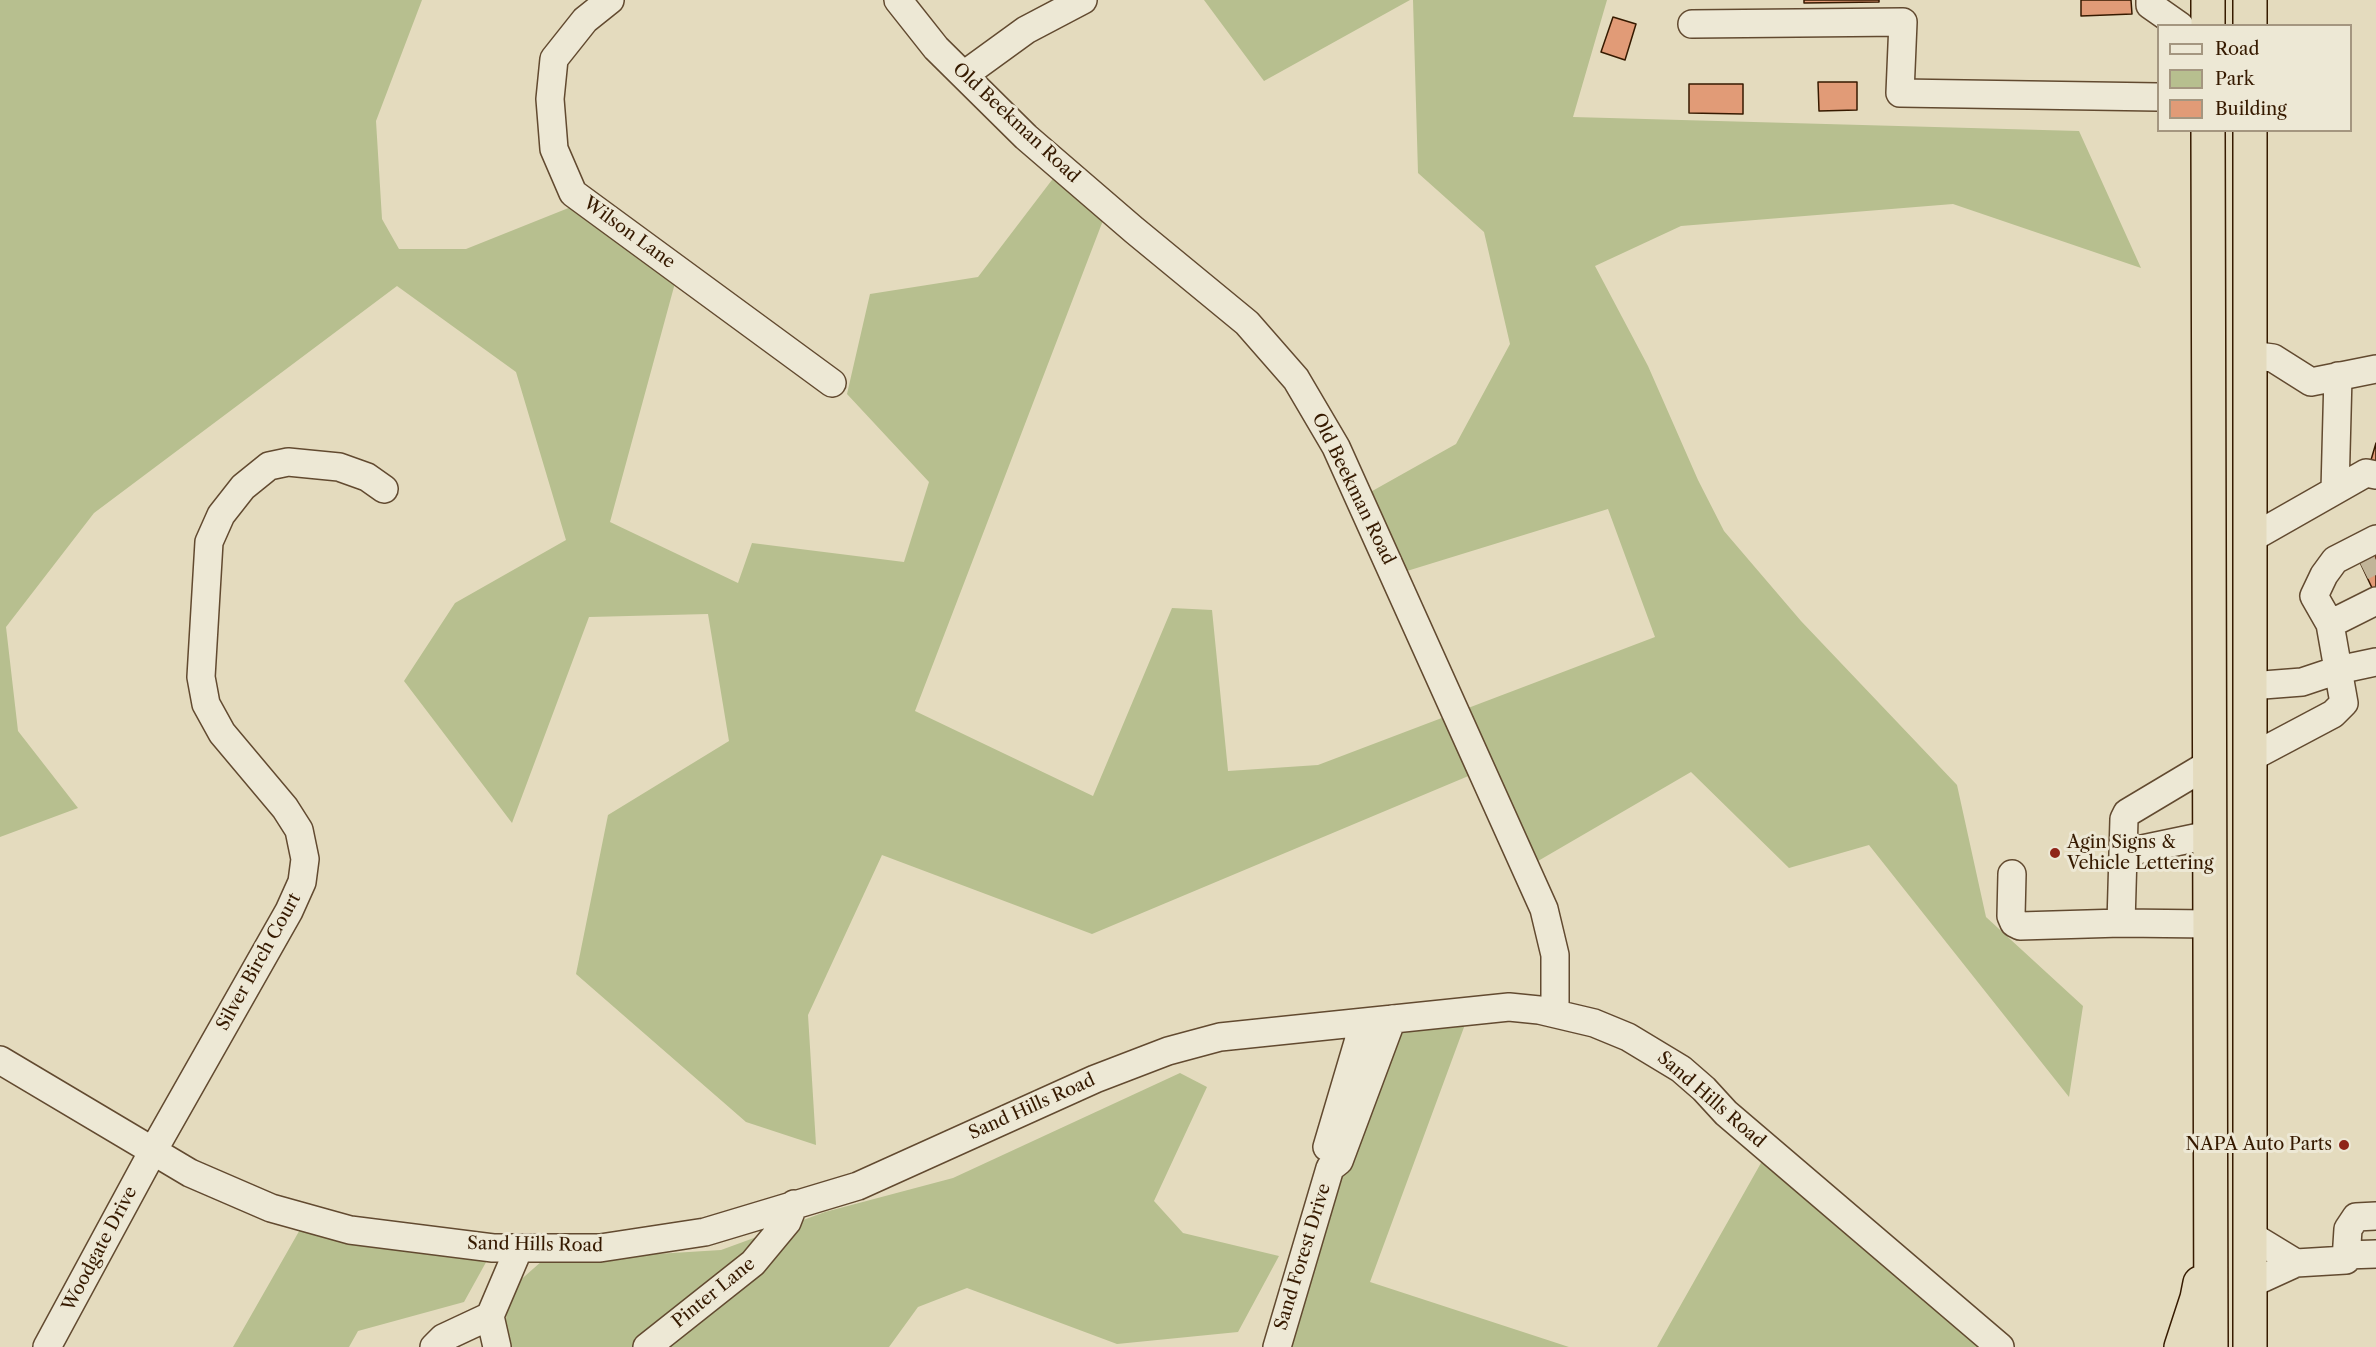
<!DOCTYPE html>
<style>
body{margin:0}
#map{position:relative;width:2376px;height:1347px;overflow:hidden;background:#e4dbbe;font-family:"Libre Caslon Text",serif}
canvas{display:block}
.legend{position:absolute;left:2157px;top:24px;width:195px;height:108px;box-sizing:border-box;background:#ede8d5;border:2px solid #a49680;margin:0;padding:8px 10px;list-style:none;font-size:18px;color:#361a00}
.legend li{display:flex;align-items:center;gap:12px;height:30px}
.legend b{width:30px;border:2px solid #a49680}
</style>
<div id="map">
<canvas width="2376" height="1347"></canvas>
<ul class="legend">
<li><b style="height:8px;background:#ede8d5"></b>Road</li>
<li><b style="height:16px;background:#b7bf8f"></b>Park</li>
<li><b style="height:16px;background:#e19b77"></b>Building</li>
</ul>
</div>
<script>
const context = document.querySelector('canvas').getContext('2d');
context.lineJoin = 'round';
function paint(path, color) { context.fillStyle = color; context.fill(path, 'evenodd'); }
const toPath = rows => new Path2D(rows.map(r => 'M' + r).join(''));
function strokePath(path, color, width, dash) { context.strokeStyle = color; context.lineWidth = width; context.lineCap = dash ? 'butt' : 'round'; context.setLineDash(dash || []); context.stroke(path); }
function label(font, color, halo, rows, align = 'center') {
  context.font = font + ' "Libre Caslon Text",serif'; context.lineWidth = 6; context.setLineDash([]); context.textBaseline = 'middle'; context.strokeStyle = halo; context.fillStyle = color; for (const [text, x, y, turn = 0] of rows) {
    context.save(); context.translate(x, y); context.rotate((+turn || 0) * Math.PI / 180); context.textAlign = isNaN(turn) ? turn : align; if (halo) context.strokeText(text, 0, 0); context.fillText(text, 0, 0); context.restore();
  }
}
paint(toPath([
 [0,0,422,0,376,121,382,219,399,249,466,249,591,199,678,272,610,522,738,583,752,543,904,562,929,482,847,394,870,294,978,277,1058,172,1107,210,915,711,1093,796,1172,608,1212,610,1228,771,1318,765,1655,637,1608,509,1394,575,1358,499,1456,444,1510,344,1484,232,1418,173,1413,0,1607,0,1573,117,2079,131,2141,268,1953,204,1681,226,1595,266,1648,366,1698,480,1724,531,1801,621,1957,785,1986,917,2083,1006,2069,1097,1869,845,1789,868,1691,772,1526,868,1478,772,1092,934,882,855,808,1015,816,1145,746,1122,576,974,608,815,729,741,708,614,589,617,512,823,404,681,455,603,566,540,516,372,397,286,94,513,6,627,18,731,78,808,0,837],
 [1204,0,1410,0,1264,81],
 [1470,1011,1370,1282,1569,1347,1276,1347,1394,1015],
 [1180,1073,1207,1087,1154,1201,1183,1233,1279,1256,1238,1332,1117,1344,967,1288,918,1307,889,1347,504,1347,508,1291,542,1261,721,1250,825,1212,953,1178],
 [1770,1147,2004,1347,1657,1347],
 [310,1212,495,1246,464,1302,358,1331,349,1347,233,1347]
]), '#b7bf8f');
const building = toPath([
 [1804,0,1879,0,1879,2,1804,3,1804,0],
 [2081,0,2131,0,2132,14,2081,16,2081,0],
 [1613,17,1636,24,1625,60,1601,52,1613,17],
 [1818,82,1857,82,1857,110,1819,111,1818,82],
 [1689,84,1743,84,1743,114,1689,113,1689,84],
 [2376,443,2376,461,2371,460,2376,443],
 [2376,547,2376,588,2373,590,2357,556,2376,547]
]);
paint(building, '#e19b77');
strokePath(building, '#361a00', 1.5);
strokePath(toPath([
 [2362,567,2376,560]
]), '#c1b498', 27, [27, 14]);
const minor = toPath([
 [610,0,585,20,554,59,550,99,554,149,573,193,832,383],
 [898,0,936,48,1026,137,1134,230,1247,323,1296,379,1336,447,1544,909,1555,955,1555,1013],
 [2150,0,2150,5,2180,26],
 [1692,24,1903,22,1900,93,2158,97],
 [964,75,1026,30,1083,0],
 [2250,355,2273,358,2311,382,2376,369],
 [2335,490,2338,376],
 [2250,539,2366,473,2376,475],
 [2330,624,2376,601],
 [2250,686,2302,682,2338,670,2376,662],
 [2250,758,2333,714,2344,703,2330,624,2314,596,2324,575,2335,560,2376,539],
 [2123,853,2209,835],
 [2012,874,2011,916,2014,923,2020,926,2121,923,2210,924],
 [2121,923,2124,819,2127,813,2209,764],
 [0,1060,190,1173,271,1208,350,1230,493,1248,600,1248,705,1232,858,1186,1095,1079,1168,1051,1220,1037,1509,1007,1539,1010,1594,1023,1628,1037,1681,1069,1704,1089,1726,1113,2000,1347],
 [1327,1147,1364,1022],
 [2250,1235,2296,1263],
 [2346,1255,2376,1254],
 [2250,1284,2296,1263,2346,1260,2348,1229,2356,1217,2376,1216],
 [47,1347,153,1151,289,911,302,882,305,859,299,830,285,808,222,733,206,704,201,677,209,542,221,515,243,487,269,466,288,462,339,467,367,477,384,489],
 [434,1347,443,1338,490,1316],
 [497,1347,490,1316,519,1248],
 [647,1347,753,1263,787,1222,794,1204],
 [1277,1347,1330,1168,1339,1161,1392,1019]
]);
const highway = toPath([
 [2208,0,2208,26],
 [2250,0,2250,26],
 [2208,130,2211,1347],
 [2181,1347,2197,1298,2200,1283],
 [2250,1347,2250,130]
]);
strokePath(minor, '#624a30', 30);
strokePath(highway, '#361a00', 36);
strokePath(minor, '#ede8d5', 27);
strokePath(highway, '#e4dbbe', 33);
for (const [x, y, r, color] of [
 [2055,853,6,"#8f2418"],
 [2344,1145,6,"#8f2418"]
]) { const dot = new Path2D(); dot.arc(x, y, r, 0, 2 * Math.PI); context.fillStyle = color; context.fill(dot); strokePath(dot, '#ede8d5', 2); }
label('18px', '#361a00', '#ede8d5', [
 ["Old Beekman Road",1016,123,43],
 ["Wilson Lane",629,233,36],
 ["Old Beekman Road",1353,489,64],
 ["Silver Birch Court",259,962,-61],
 ["Sand Hills Road",1711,1100,41],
 ["Sand Hills Road",1032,1107,-24],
 ["Sand Hills Road",535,1245,1],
 ["Woodgate Drive",100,1249,-62],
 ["Sand Forest Drive",1303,1257,-73],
 ["Pinter Lane",714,1293,-39]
]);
label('18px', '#361a00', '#ede8d5', [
 ["Agin Signs &",2067,843],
 ["Vehicle Lettering",2067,864],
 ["NAPA Auto Parts",2332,1145,"right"]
], 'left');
</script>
